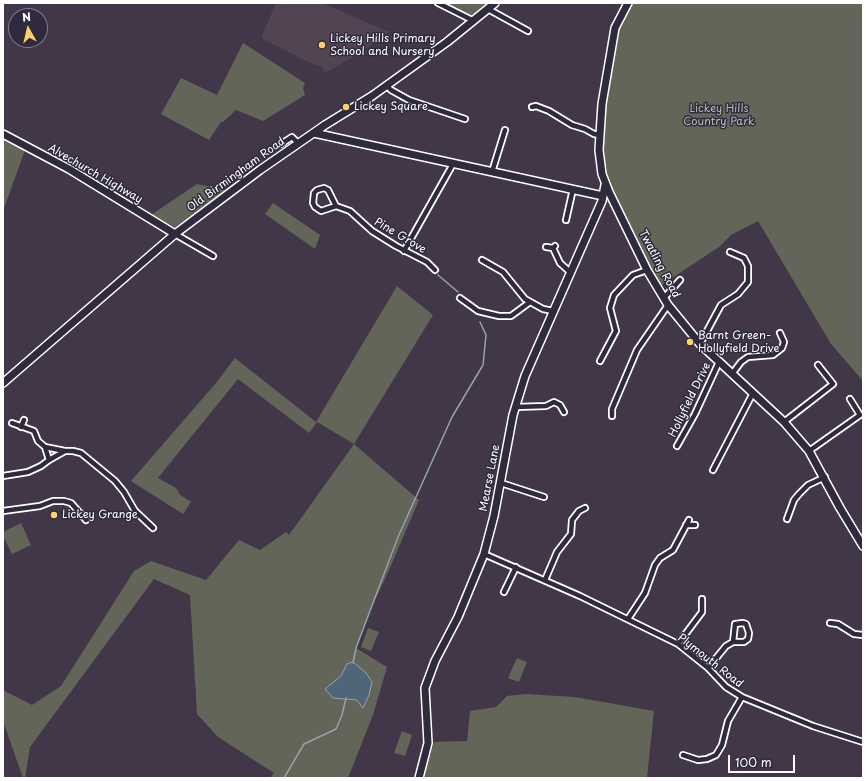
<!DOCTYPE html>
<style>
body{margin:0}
#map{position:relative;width:866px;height:781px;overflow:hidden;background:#423748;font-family:"Playpen Sans",sans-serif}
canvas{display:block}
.frame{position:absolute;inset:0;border:4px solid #fff;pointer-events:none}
.north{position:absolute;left:8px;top:8px;width:40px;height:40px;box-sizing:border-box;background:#2f2a3d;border:1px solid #827f8b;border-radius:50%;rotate:352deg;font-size:11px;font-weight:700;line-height:16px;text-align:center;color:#fff}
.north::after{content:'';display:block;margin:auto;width:14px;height:18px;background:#ffd166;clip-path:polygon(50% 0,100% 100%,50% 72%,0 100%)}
.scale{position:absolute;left:728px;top:755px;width:67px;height:18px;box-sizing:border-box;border:2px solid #fff;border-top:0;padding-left:5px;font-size:12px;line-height:14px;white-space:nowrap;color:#fff;-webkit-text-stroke:3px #2f2a3d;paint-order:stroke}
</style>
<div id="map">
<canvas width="866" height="781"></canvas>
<div class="frame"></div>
<div class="north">N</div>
<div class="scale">100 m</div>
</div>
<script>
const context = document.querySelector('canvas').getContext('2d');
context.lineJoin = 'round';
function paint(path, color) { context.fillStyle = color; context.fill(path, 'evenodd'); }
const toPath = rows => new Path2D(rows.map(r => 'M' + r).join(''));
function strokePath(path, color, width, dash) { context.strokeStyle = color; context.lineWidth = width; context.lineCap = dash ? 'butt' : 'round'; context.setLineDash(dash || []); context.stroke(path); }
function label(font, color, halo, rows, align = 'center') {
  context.font = font + ' "Playpen Sans",sans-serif'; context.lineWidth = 3; context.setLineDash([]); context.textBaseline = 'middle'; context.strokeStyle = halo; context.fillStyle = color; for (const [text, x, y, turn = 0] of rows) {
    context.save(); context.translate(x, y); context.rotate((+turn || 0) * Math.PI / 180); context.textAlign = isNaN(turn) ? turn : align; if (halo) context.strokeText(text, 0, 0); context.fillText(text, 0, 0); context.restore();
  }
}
paint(toPath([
 [276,3,322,3,389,32,361,52,325,73,322,67,304,60,261,38]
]), '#534453');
paint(toPath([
 [443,3,490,3,476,15,470,17],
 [630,3,863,3,863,381,831,344,758,221,731,235,719,247,660,286,630,224,612,193,604,174,602,150,605,105,617,30],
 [243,43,305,83,303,88,305,95,263,121,236,110,223,122,221,122,209,140,161,114,181,78,217,95],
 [3,140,25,150,3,211],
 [197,184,227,190,175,227,151,215],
 [273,203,320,235,315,249,265,214],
 [397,286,433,315,354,444,419,500,389,570,371,609,356,648,387,667,373,715,348,778,270,778,274,773,218,737,197,714,190,595,154,579,30,747,25,778,23,778,3,721,3,690,32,705,61,686,134,571,151,561,206,580,239,540,260,550,286,532,289,535,354,444,317,422,309,433,238,379,158,478,176,488,180,495,191,502,183,514,131,481,216,383,235,358,316,422],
 [341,676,364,708,357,700,346,699,326,689],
 [21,523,31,545,12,554,3,536,3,532],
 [368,628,379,632,371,651,361,647],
 [517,658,527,662,519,682,508,678],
 [525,694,575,697,654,711,647,778,423,778,434,742,467,741,470,711,496,707,507,696],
 [402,731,412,735,405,756,394,753]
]), '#626557');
const water = toPath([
 [353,662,366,673,372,682,369,695,363,708,357,700,333,698,325,689,341,676,347,664,353,662]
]);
paint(water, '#4e6677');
strokePath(water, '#95a3ad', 1);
strokePath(toPath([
 [438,275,458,292],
 [353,663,356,648,398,537,452,417,483,365,486,335,480,322],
 [284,778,304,744,336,729,342,715,346,698]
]), '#95a3ad', 1.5);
const street = toPath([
 [438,3,474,21],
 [488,9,528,31],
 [386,85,391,90,409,100,465,119],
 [532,107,536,106,549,111,572,125,585,129,594,134,600,135],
 [281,144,292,137,298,143],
 [492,172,505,130],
 [336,206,328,190,324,188,317,190,314,193,313,203,315,207,321,211,336,206,350,211,372,231,396,246,427,262,435,270],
 [566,220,573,189],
 [175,234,213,256],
 [546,247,553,248,555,246],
 [553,248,560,263,570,272],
 [404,251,453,164],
 [482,260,503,272,525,299,543,309,553,311],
 [460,298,478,311,499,316,511,316,530,302],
 [664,298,680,280],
 [700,344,721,305,738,294,748,282,748,266,744,258,730,252],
 [600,361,616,331,610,308,614,295,633,275,647,270],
 [732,374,741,362,748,357,773,355,782,348,784,342,780,333],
 [516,407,546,406,554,402,560,405,564,412],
 [612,416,612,409,637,350,668,305],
 [784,422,833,384,818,365],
 [12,423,34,431,38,441,45,447,49,460],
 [21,427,24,420],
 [677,446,695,414,719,362],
 [45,447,65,451],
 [809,451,860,415,850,399],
 [713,470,753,393],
 [3,476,28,472,41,466,49,460,65,451,73,451,81,453,115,481,124,492,135,511,153,528],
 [501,483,544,497],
 [3,511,40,506,53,501,64,501,71,503,86,520],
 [787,519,794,500,799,494,808,485,825,477],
 [686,525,695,525],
 [484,554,580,596,678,644,708,668,726,687,742,697,813,726,863,742],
 [545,580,557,552,571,534,572,520,579,511,585,508],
 [504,592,516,567],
 [628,619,645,593,655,565,660,558,673,550,689,520],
 [830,623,838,624,854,634,863,635],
 [678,644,702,612,702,599],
 [708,668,726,646,733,642,735,624,743,623,746,624,749,633,748,639,744,642,733,642],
 [683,755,698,760,707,759,716,755,722,745,728,721,742,697]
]);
const secondary = toPath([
 [628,3,615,28,602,104,599,150,602,174,609,192,647,270,668,305,700,344,784,422,809,451,840,508,863,546],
 [314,133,603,196],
 [3,134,69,169,175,234],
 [3,383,175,234,260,170,325,125,372,96,447,42,495,3],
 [419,778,428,743,425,688,435,661,458,617,484,554,494,516,513,415,525,376,602,201,605,185]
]);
strokePath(street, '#fff', 8);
strokePath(secondary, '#fff', 10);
strokePath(street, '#2f2a3d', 4.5);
strokePath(secondary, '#2f2a3d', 7);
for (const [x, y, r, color] of [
 [322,45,4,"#ffd166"],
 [346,107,4,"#ffd166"],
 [690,342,4,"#ffd166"],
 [54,515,4,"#ffd166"]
]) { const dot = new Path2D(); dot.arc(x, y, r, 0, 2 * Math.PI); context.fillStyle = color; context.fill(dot); strokePath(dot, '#2f2a3d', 1.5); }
label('11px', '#fff', '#2f2a3d', [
 ["Lickey Hills Primary",330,39],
 ["School and Nursery",330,52],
 ["Lickey Square",354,107],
 ["Barnt Green-",698,336],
 ["Hollyfield Drive",698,349],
 ["Lickey Grange",62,515]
], 'left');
label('11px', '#b8bab3', '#2f2a3d', [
 ["Lickey Hills",719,109],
 ["Country Park",719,122]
]);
label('11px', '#fff', '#2f2a3d', [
 ["Alvechurch Highway",95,174,30],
 ["Old Birmingham Road",236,175,-36],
 ["Pine Grove",400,236,31],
 ["Twatling Road",659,264,62],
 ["Hollyfield Drive",690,400,-64],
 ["Mearse Lane",490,478,-79],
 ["Plymouth Road",710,661,38]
]);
</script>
